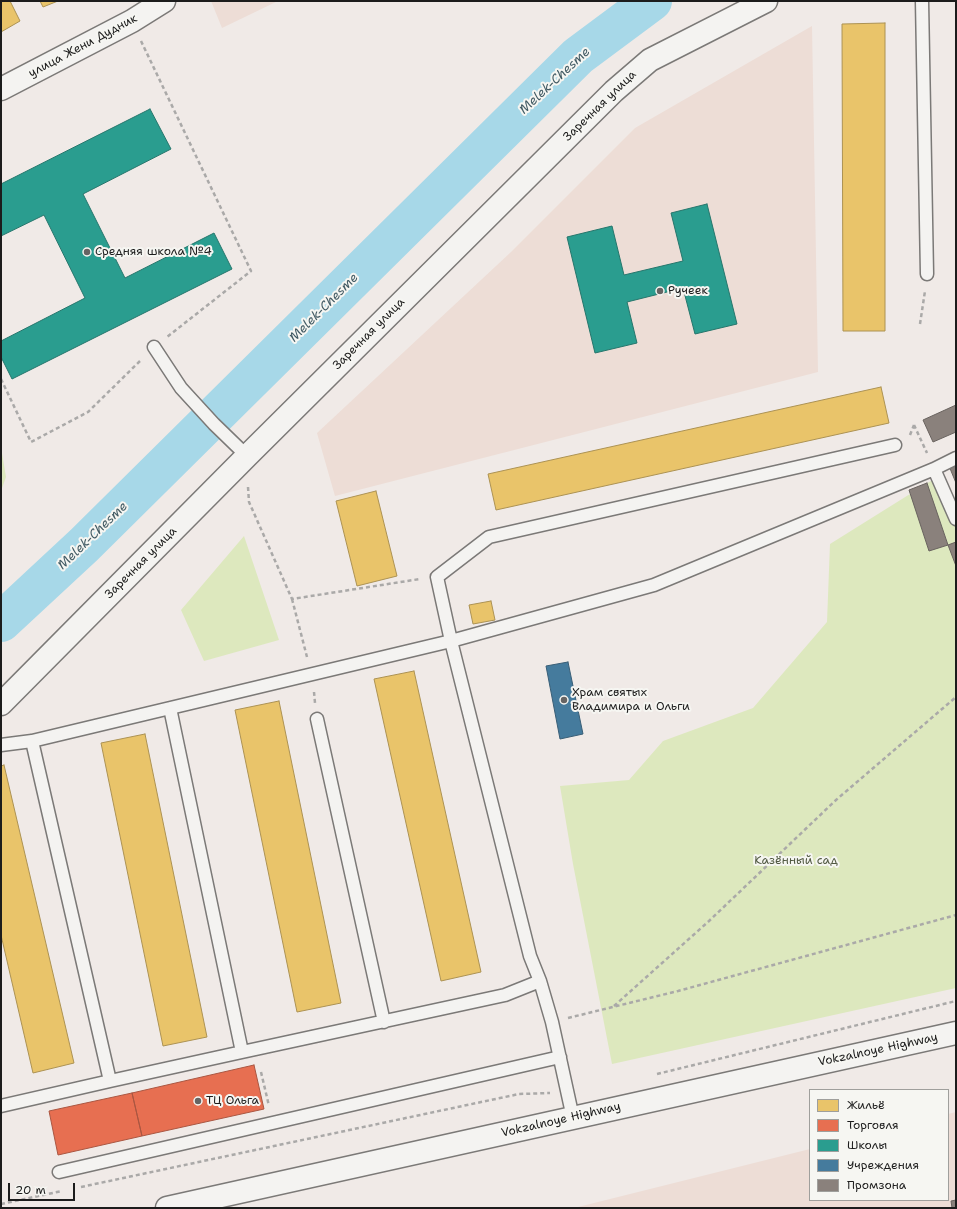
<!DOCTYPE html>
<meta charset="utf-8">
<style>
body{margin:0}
#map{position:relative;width:957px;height:1209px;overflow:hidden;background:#f0eae7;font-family:"Shantell Sans",sans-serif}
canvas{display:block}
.frame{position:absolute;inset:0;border:2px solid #1c1c1c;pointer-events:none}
.legend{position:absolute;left:809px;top:1089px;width:140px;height:112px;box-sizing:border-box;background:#f6f6f2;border:1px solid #9f9f9c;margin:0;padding:5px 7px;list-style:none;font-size:12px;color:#1c1c1c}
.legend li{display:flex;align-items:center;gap:8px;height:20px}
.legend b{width:20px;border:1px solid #9f9f9c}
.scale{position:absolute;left:8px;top:1183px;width:67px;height:18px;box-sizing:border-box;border:2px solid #1c1c1c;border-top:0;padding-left:5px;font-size:12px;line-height:14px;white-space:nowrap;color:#1c1c1c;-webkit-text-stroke:3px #f6f6f2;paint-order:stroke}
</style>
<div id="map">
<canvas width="957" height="1209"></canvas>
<div class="frame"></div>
<ul class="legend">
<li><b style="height:11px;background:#e9c46a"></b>Жильё</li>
<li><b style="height:11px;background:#e76f51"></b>Торговля</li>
<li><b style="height:11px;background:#2a9d8f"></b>Школы</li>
<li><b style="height:11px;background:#457b9d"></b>Учреждения</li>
<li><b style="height:11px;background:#8a817c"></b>Промзона</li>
</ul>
<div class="scale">20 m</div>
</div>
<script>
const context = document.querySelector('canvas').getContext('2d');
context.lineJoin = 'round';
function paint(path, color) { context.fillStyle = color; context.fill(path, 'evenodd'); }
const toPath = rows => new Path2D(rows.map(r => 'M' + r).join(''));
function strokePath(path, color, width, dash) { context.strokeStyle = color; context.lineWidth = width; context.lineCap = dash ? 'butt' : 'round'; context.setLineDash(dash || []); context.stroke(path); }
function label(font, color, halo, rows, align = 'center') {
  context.font = font + ' "Shantell Sans",sans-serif'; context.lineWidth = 4; context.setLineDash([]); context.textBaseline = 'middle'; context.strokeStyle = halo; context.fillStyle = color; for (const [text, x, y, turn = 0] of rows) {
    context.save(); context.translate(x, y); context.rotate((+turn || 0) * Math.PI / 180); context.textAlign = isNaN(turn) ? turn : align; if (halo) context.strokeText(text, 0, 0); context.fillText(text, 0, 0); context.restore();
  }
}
paint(toPath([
 [211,1,278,1,222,28],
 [812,26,818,372,335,496,317,433,511,252,635,128],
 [956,1112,956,1208,574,1208,810,1149,810,1200,948,1200,948,1114]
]), '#edddd6');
paint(toPath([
 [1,447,6,477,1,491],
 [934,479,956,508,956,988,612,1064,573,864,560,786,629,780,663,741,753,708,827,622,830,544],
 [244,536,279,640,204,661,181,610]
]), '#dde8be');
const homes = toPath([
 [1,1,10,1,20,21,1,32,1,1],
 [40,1,58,1,43,7,40,1],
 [885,23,885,331,843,331,842,24,885,23],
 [881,387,889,423,496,510,488,474,881,387],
 [376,491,397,576,357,586,336,501,376,491],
 [491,601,495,620,473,624,469,605,491,601],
 [414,671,481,972,441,981,374,679,414,671],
 [279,701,341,1003,297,1012,235,710,279,701],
 [145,734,207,1037,163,1046,101,743,145,734],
 [4,765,74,1063,33,1073,1,935,1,766,4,765]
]);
paint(homes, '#e9c46a');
strokePath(homes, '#ac9253', 1);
const shops = toPath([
 [254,1065,264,1109,142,1136,132,1093,254,1065],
 [132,1093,142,1136,58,1155,49,1111,132,1093]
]);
paint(shops, '#e76f51');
strokePath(shops, '#aa5641', 1);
const schools = toPath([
 [150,109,171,149,83,194,125,278,214,233,232,269,12,379,1,357,1,341,85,298,44,215,1,236,1,184,150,109],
 [707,204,737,324,695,334,683,288,627,302,637,343,595,353,567,237,612,226,624,275,683,261,671,213,707,204]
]);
paint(schools, '#2a9d8f');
strokePath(schools, '#26766c', 1);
const public = toPath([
 [568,662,583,734,560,739,546,666,568,662]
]);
paint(public, '#457b9d');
strokePath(public, '#395e76', 1);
const industry = toPath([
 [956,405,956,432,933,442,923,420,956,405],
 [956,463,956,483,949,466,956,463],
 [927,483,948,545,929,551,909,490,927,483],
 [956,542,956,566,948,545,956,542],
 [956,1200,956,1208,952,1208,951,1201,956,1200]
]);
paint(industry, '#8a817c');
strokePath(industry, '#69635f', 1);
strokePath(toPath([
 [1,622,84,545,578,56,652,1]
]), '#a7d8e8', 40);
const service = toPath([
 [922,1,927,274],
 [154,347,181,388,214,424,247,456],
 [934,469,956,519],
 [317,719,384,1022],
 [1,745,32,741,451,641,654,585,934,469,956,458],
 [242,1052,505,995,540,981],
 [110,1081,242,1052,170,708],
 [1,1106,110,1081,32,741],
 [573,1118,552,1022,540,981,530,956,451,641,437,577,489,537,895,445],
 [59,1172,560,1057]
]);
const minor = toPath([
 [1,89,132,21,164,1],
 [1,704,247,456,614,91,650,60,766,1]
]);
const secondary = toPath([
 [167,1208,956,1033]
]);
strokePath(service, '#7b7977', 15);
strokePath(minor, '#7b7977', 25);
strokePath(secondary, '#7b7977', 25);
strokePath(toPath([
 [141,41,251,271,167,337],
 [920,324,925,291],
 [1,379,31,442,88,412,141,360],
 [914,425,927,453],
 [910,435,914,425],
 [248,487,249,502,292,599,420,579],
 [292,599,307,657],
 [314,692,315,703],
 [614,1006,709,921,836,800,956,697],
 [568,1018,678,991,956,915],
 [261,1072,269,1106],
 [657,1074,956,1001],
 [81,1187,519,1094,550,1093],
 [1,1204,62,1191]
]), '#aaa9a8', 2.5, [4, 3]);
strokePath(service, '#f4f3f1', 12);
strokePath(minor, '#f4f3f1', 22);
strokePath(secondary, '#f4f3f1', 22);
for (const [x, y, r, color] of [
 [87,252,4,"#666463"],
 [660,291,4,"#666463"],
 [564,700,4,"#666463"],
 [198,1101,4,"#666463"]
]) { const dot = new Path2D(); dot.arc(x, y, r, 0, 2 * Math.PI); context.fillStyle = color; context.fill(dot); strokePath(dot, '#f6f6f2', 1.5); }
label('12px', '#1c1c1c', '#f6f6f2', [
 ["улица Жени Дудник",83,46,-28],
 ["Заречная улица",600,106,-44],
 ["Заречная улица",369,334,-45],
 ["Заречная улица",141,563,-45],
 ["Vokzalnoye Highway",878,1050,-12],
 ["Vokzalnoye Highway",561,1120,-13]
]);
label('12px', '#1c1c1c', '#f6f6f2', [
 ["Средняя школа №4",95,252],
 ["Ручеек",668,291],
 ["Храм святых",572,693],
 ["Владимира и Ольги",572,707],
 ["ТЦ Ольга",206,1101]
], 'left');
label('12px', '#515942', '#f6f6f2', [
 ["Казённый сад",796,861]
]);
label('italic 13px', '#425b64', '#f6f6f2', [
 ["Melek-Chesme",555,81,-43],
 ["Melek-Chesme",324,308,-45],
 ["Melek-Chesme",93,536,-44]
]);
</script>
